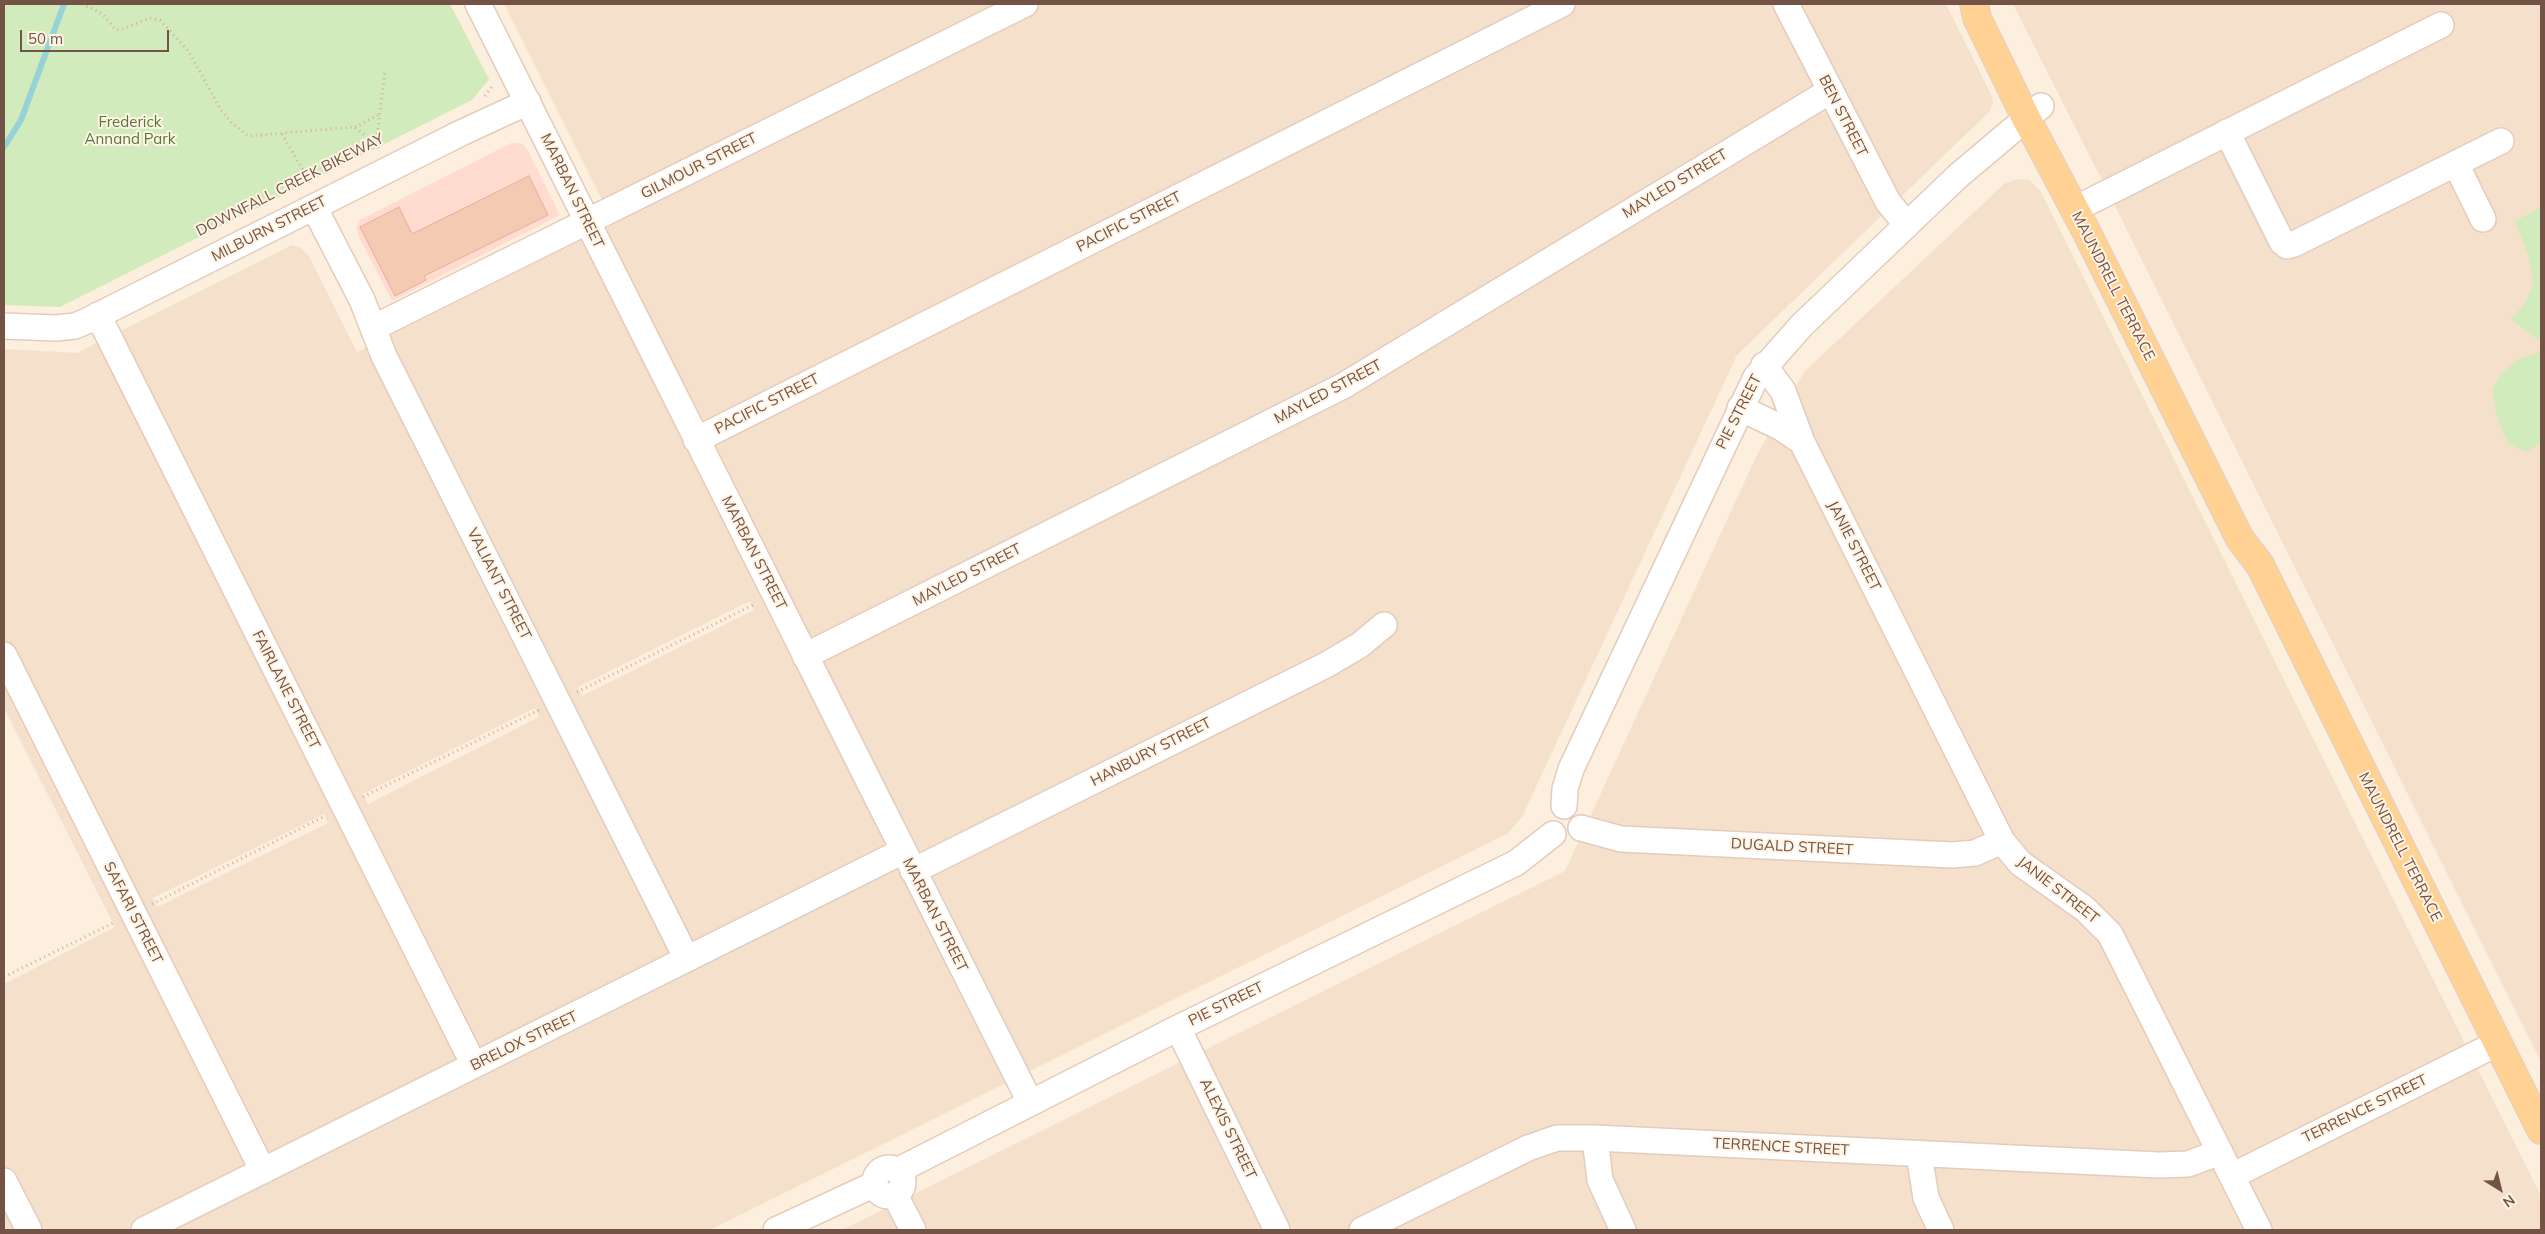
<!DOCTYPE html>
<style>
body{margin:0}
#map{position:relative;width:2545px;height:1234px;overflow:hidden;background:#fdefdd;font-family:Mulish,sans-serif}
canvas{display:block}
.frame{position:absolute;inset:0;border:5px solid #735345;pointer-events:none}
.north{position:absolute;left:2475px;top:1164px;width:50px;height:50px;-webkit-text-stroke:4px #fff3e4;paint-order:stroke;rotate:144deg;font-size:14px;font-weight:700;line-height:20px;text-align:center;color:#735345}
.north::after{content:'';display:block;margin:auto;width:18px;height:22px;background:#735345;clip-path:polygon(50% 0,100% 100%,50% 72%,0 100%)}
.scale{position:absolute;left:20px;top:30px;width:149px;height:22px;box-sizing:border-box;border:2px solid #735345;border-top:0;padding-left:6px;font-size:15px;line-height:18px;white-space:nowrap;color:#735345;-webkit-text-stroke:4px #fff3e4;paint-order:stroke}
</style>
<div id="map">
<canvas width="2545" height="1234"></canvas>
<div class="frame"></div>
<div class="north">N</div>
<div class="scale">50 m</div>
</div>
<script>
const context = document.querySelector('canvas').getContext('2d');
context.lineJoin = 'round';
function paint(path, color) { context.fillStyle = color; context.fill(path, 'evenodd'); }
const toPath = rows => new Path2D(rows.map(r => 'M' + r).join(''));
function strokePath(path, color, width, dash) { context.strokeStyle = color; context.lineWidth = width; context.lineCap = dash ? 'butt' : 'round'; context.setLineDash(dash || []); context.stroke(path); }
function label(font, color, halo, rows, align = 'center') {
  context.font = font + ' Mulish,sans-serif'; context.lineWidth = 4; context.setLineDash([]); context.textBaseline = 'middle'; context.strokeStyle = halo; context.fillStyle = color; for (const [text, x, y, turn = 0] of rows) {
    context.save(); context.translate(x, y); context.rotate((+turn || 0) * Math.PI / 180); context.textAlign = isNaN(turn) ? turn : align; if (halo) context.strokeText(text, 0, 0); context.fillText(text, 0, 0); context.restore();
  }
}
paint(toPath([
 [504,4,1946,4,1992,96,1993,103,1990,111,1737,355,1522,817,1507,834,710,1230,4,1230,4,984,115,927,4,708,4,349,77,353,292,245,299,247,309,256,357,352,614,224],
 [750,601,754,610,582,696,578,687],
 [535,708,539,717,368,804,363,794],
 [324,814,328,823,157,907,153,898],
 [2013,4,2541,4,2541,1062,2117,210],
 [2017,179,2029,180,2040,190,2541,1196,2541,1230,842,1230,1565,871,1756,457,1804,372,2004,184]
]), '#f5e0cb');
paint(toPath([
 [511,143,521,143,527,149,560,215,392,301,360,239,356,228,360,220]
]), '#ffdbd0');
paint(toPath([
 [4,4,450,4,489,79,472,100,60,307,4,305],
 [2541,207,2541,342,2511,319,2525,303,2533,284,2528,255,2515,221],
 [2541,352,2541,442,2527,452,2509,444,2498,421,2492,390,2501,374,2517,360]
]), '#d1ebbc');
strokePath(toPath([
 [4,147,21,120,64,4]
]), '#97d2d9', 6);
const building = toPath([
 [529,176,548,215,424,276,426,280,395,296,360,227,399,207,412,234,529,176]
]);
paint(building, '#f4cab3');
strokePath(building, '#e7af93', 1);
const minor = toPath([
 [478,4,1030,1102],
 [1786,4,1888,202,1907,225],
 [2227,132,2282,242,2287,246,2294,244,2501,141],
 [2456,164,2483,219],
 [2087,203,2441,25],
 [314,207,362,300,384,356,687,959],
 [98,315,474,1065],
 [4,326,56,328,75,326,89,320,461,133,528,102],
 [373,328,1025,4],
 [1764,365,1783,391,1802,442,2002,841,2020,863,2085,909,2110,934,2259,1230],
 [1740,408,1780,427,1802,442],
 [696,440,1562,4],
 [4,655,263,1171],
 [805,656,1343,386,1830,91],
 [1564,806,1565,789,1571,769,1756,377,1802,325,1958,176,2041,106],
 [1581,828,1621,839,1952,855,1975,853,2002,841],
 [913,871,1326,665,1360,645,1384,625],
 [1178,1028,1277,1230],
 [1595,1138,1600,1180,1623,1230],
 [1919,1154,1926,1198,1941,1230],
 '875 1182a14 14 0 1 1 28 0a14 14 0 1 1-28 0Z',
 [897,1171,1178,1028,1516,863,1553,834],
 [2232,1176,2498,1043],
 [4,1181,29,1230],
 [895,1195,913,1230],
 [144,1230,903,851],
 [776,1230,875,1184],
 [1362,1230,1528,1148,1557,1138,1595,1138,2159,1165,2188,1164,2220,1152]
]);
const major = toPath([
 [1974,4,1977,18,2026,118,2085,229,2240,539,2260,565,2541,1130]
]);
strokePath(minor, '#e3ccbc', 28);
strokePath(major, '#dbd2cf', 30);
strokePath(toPath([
 [82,4,103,14,115,29,120,30,150,18,160,20,189,52,221,110,231,122,248,136,354,127,376,144,379,149],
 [485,96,493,85],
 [355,127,378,115],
 [282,134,311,184],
 [376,144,385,72],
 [577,692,755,604],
 [363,797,539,710],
 [152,904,325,816],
 [4,977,115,922]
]), '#d8ad97', 3, [1, 4]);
strokePath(minor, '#fff', 25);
strokePath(major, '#ffd192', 28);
label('15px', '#735345', '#fff3e4', [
 ["BEN STREET",1843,116,63],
 ["GILMOUR STREET",699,166,-27],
 ["MAYLED STREET",1675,184,-31],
 ["DOWNFALL CREEK BIKEWAY",290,185,-27],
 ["MARBAN STREET",572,191,64],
 ["PACIFIC STREET",1129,222,-27],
 ["MILBURN STREET",269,229,-27],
 ["MAUNDRELL TERRACE",2113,286,63],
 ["MAYLED STREET",1328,392,-28],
 ["PACIFIC STREET",767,404,-27],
 ["PIE STREET",1739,412,-63],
 ["JANIE STREET",1854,546,63],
 ["MARBAN STREET",754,553,63],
 ["MAYLED STREET",967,575,-27],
 ["VALIANT STREET",499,584,63],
 ["FAIRLANE STREET",286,690,63],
 ["HANBURY STREET",1151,752,-27],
 ["DUGALD STREET",1792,847,3],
 ["MAUNDRELL TERRACE",2400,847,63],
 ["JANIE STREET",2058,890,38],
 ["SAFARI STREET",133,913,63],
 ["MARBAN STREET",935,915,63],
 ["PIE STREET",1226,1004,-26],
 ["BRELOX STREET",524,1041,-26],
 ["TERRENCE STREET",2365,1109,-26],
 ["ALEXIS STREET",1228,1129,64],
 ["TERRENCE STREET",1781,1147,3]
]);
label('15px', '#527a3c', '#fff3e4', [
 ["Frederick",130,122],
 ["Annand Park",130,139]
]);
</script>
